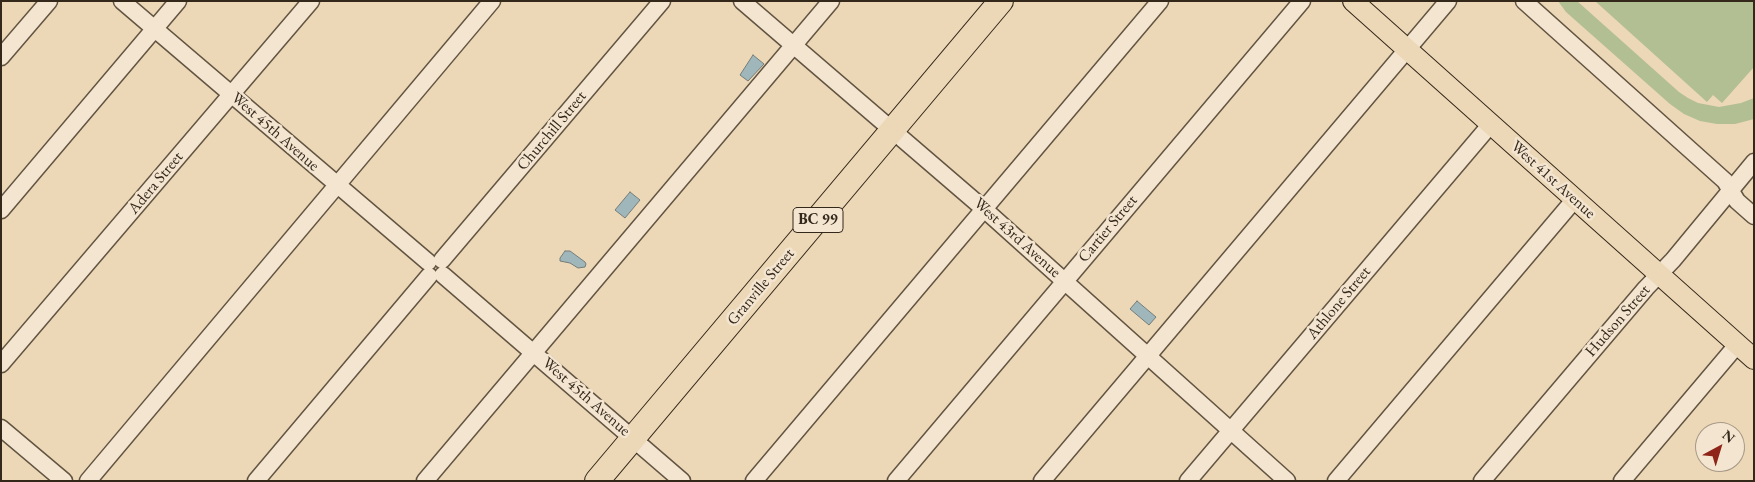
<!DOCTYPE html>
<style>
body{margin:0}
#map{position:relative;width:1755px;height:482px;overflow:hidden;background:#ecd7b6;font-family:"EB Garamond",serif}
canvas{display:block}
.frame{position:absolute;inset:0;border:2px solid #34281b;pointer-events:none}
.north{position:absolute;left:1695px;top:422px;width:50px;height:50px;box-sizing:border-box;background:#f3e5d0;border:1px solid #a79988;border-radius:50%;rotate:39deg;font-size:14px;font-weight:700;line-height:20px;text-align:center;color:#34281b}
.north::after{content:'';display:block;margin:auto;width:18px;height:22px;background:#8f2418;clip-path:polygon(50% 0,100% 100%,50% 72%,0 100%)}
</style>
<div id="map">
<canvas width="1755" height="482"></canvas>
<div class="frame"></div>
<div class="north">N</div>
</div>
<script>
const context = document.querySelector('canvas').getContext('2d');
context.lineJoin = 'round';
function paint(path, color) { context.fillStyle = color; context.fill(path, 'evenodd'); }
const toPath = rows => new Path2D(rows.map(r => 'M' + r).join(''));
function strokePath(path, color, width, dash) { context.strokeStyle = color; context.lineWidth = width; context.lineCap = dash ? 'butt' : 'round'; context.setLineDash(dash || []); context.stroke(path); }
function label(font, color, halo, rows, align = 'center') {
  context.font = font + ' "EB Garamond",serif'; context.lineWidth = 5; context.setLineDash([]); context.textBaseline = 'middle'; context.strokeStyle = halo; context.fillStyle = color; for (const [text, x, y, turn = 0] of rows) {
    context.save(); context.translate(x, y); context.rotate((+turn || 0) * Math.PI / 180); context.textAlign = isNaN(turn) ? turn : align; if (halo) context.strokeText(text, 0, 0); context.fillText(text, 0, 0); context.restore();
  }
}
paint(toPath([
 [1558,1,1577,1,1679,92,1688,98,1698,103,1719,107,1741,103,1754,98,1754,119,1735,124,1717,124,1700,121,1684,114,1670,104,1566,12],
 [1595,1,1754,1,1754,67,1722,103,1713,95,1707,102]
]), '#b2bf92');
const water = toPath([
 [753,55,764,64,748,81,740,75,753,55],
 [630,192,640,200,625,218,615,210,630,192],
 [565,251,570,251,585,262,586,264,585,267,578,268,570,263,560,261,560,258,565,251],
 [1137,301,1156,317,1149,325,1130,309,1137,301]
]);
paint(water, '#9fb6ba');
strokePath(water, '#747d7a', 1);
const minor = toPath([
 [122,1,428,262],
 [742,1,984,209,1287,481],
 [1524,1,1725,181,1737,201,1754,216],
 [1,57,49,1],
 [1,210,178,1],
 [442,260,662,1],
 [443,275,682,481],
 [1,364,311,1],
 [1,428,64,481],
 [88,481,492,1],
 [256,481,429,276],
 [425,481,831,1],
 [754,481,1160,1],
 [896,481,1302,1],
 [1042,481,1448,1],
 [1188,481,1491,124],
 [1336,481,1575,199],
 [1482,481,1646,288,1673,260,1754,162],
 [1622,481,1737,345]
]);
const major = toPath([
 [1353,1,1754,359]
]);
const highway = toPath([
 [597,481,1001,1]
]);
strokePath(minor, '#625442', 19);
strokePath(major, '#34281b', 22);
strokePath(highway, '#34281b', 26);
strokePath(minor, '#f3e5d0', 16);
strokePath(major, '#ecd7b6', 20);
strokePath(highway, '#ecd7b6', 24);
for (const [x, y, w] of [
 [818,220,50]
]) { const box = new Path2D(); box.roundRect(x - w / 2, y - 12.5, w, 25, 4); context.fillStyle = '#f3e5d0'; context.fill(box); strokePath(box, '#34281b', 1); }
label('bold 15px', '#34281b', null, [
 ["BC 99",818,220]
]);
label('16px', '#34281b', '#f3e5d0', [
 ["Churchill Street",552,131,-50],
 ["West 45th Avenue",275,132,41],
 ["West 41st Avenue",1553,180,42],
 ["Adera Street",156,183,-50],
 ["Cartier Street",1108,229,-50],
 ["West 43rd Avenue",1017,238,42],
 ["Granville Street",761,287,-50],
 ["Athlone Street",1339,303,-50],
 ["Hudson Street",1618,321,-49],
 ["West 45th Avenue",586,397,41]
]);
</script>
